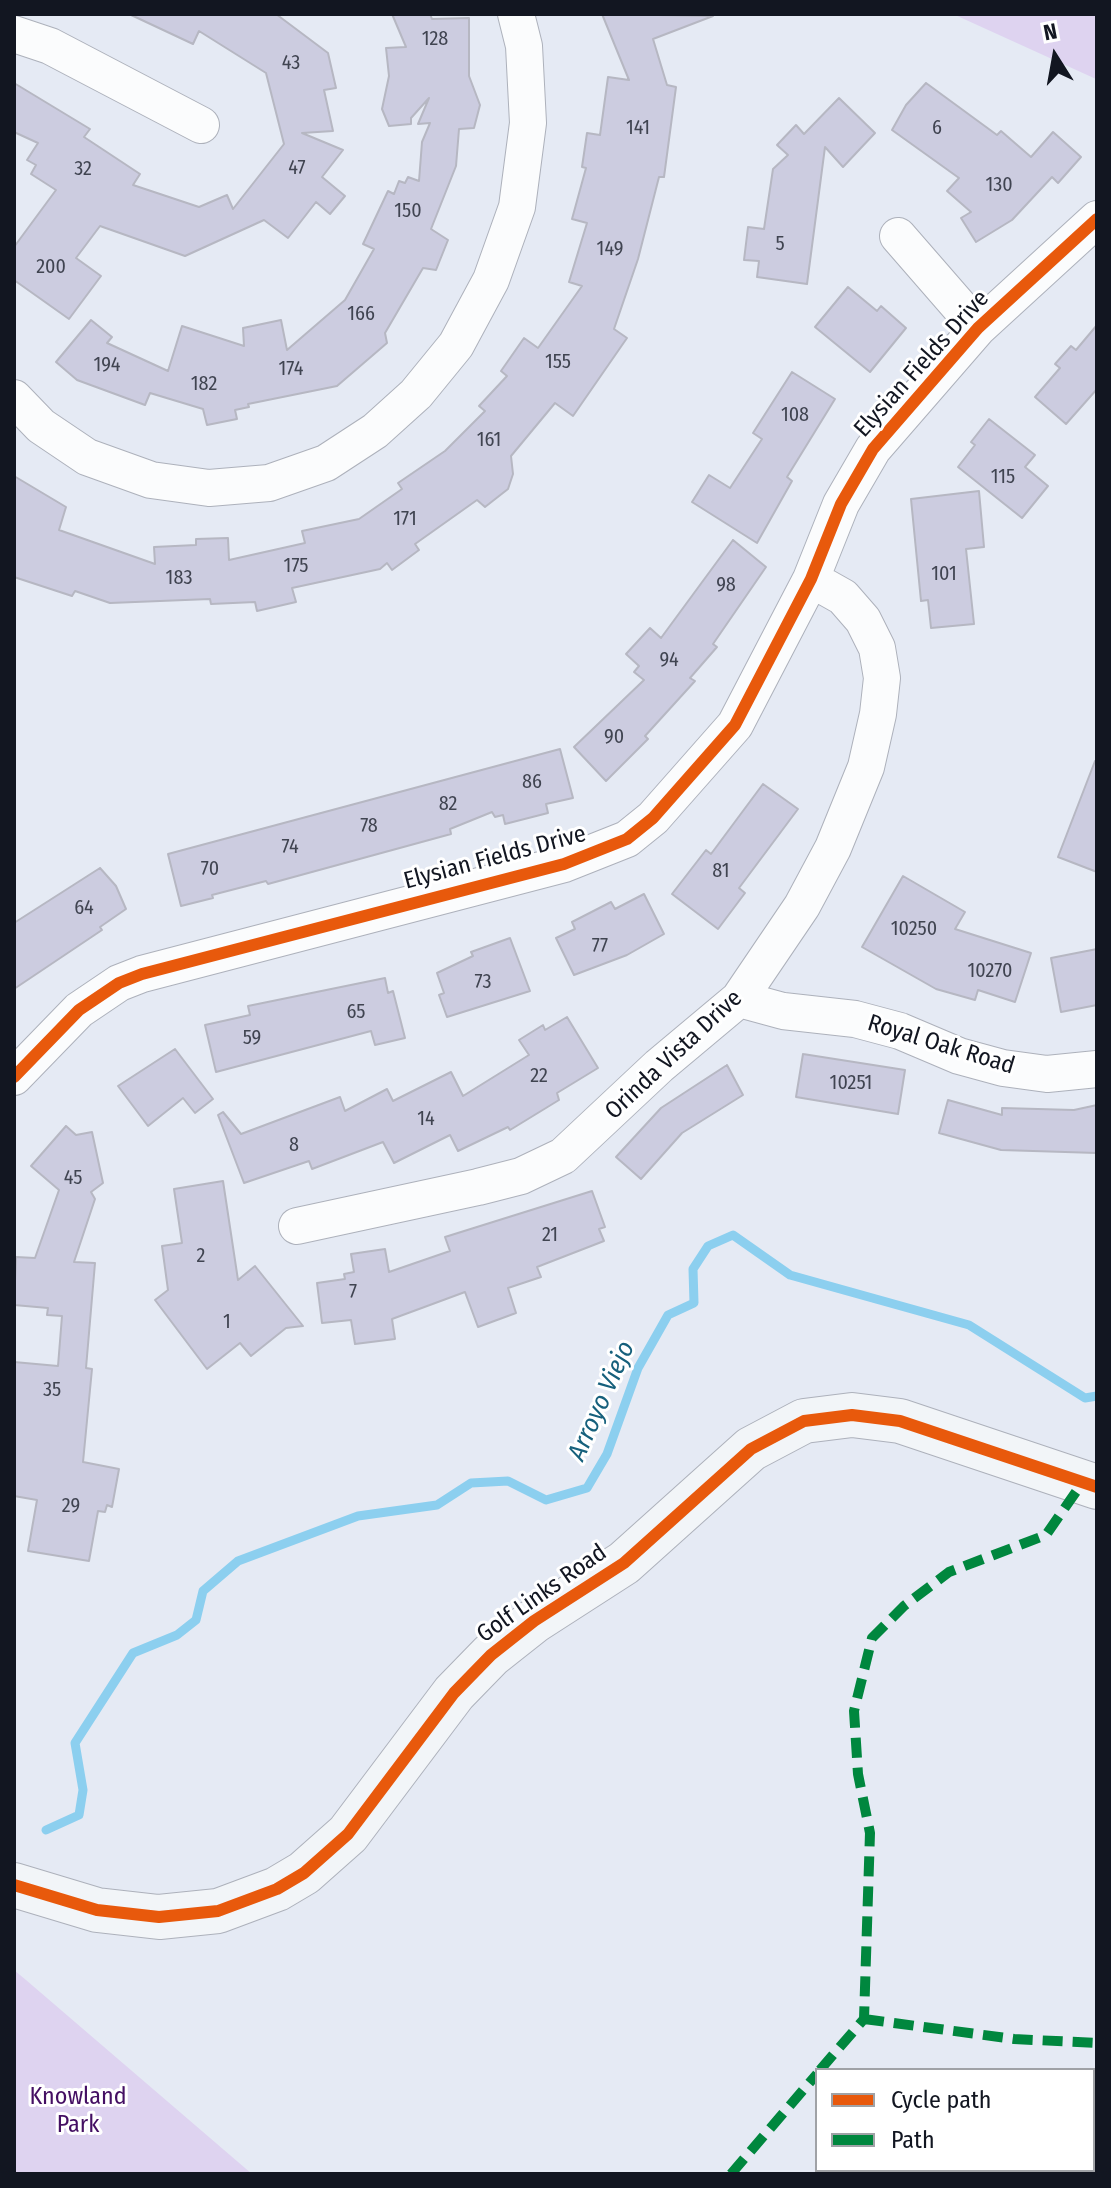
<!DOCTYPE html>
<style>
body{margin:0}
#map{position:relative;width:1111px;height:2188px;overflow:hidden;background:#e5eaf4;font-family:"Fira Sans Condensed",sans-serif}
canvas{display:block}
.frame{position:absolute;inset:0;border:16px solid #121621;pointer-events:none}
.legend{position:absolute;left:815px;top:2068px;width:280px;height:104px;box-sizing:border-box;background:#fff;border:2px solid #a0a2a6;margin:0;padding:10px 14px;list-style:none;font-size:24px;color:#121621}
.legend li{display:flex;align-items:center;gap:16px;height:40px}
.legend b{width:40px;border:2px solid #a0a2a6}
.north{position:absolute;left:1015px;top:16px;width:80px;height:80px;-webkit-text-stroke:6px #fff;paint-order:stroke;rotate:349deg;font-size:22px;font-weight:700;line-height:32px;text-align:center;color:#121621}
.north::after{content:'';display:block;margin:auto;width:28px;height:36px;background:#121621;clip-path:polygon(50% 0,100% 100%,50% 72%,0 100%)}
</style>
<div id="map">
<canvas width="1111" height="2188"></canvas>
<div class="frame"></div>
<ul class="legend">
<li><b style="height:10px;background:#e8590c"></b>Cycle path</li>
<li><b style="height:10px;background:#00873e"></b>Path</li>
</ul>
<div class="north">N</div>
</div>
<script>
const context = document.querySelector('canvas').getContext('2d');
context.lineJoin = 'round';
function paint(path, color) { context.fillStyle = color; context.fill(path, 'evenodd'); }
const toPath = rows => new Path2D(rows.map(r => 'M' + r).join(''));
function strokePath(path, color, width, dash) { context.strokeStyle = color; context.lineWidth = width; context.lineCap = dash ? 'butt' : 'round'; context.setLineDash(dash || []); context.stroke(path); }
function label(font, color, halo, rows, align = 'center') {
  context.font = font + ' "Fira Sans Condensed",sans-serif'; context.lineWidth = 6; context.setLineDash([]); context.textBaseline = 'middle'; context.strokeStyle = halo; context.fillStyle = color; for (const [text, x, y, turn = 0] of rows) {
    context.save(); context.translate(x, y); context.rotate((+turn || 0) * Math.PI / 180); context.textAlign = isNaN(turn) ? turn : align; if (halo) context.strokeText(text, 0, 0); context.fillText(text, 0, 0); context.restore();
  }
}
paint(toPath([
 [953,14,1097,14,1097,79,1096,79],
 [14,1970,26,1980,252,2174,14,2174]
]), '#ded3f0');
strokePath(toPath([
 [46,1830,79,1815,83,1790,75,1743,133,1653,177,1635,196,1620,203,1591,238,1561,358,1516,437,1505,471,1483,508,1481,546,1500,587,1488,607,1454,638,1368,668,1315,694,1303,693,1269,708,1246,733,1235,790,1275,969,1325,1085,1398,1097,1396]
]), '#8ccfef', 9);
const building = toPath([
 [129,14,276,14,328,53,336,88,324,90,333,131,302,133,343,150,322,177,345,196,330,214,316,202,288,238,264,220,185,256,100,226,76,258,101,276,69,319,14,280,14,247,56,190,31,174,36,165,27,160,38,143,14,132,14,83,90,129,84,137,140,174,133,185,199,207,227,195,233,209,284,144,266,73,199,31,193,44,129,14],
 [392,14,430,14,432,19,469,18,469,76,480,105,474,128,459,129,456,166,431,229,448,240,436,270,423,268,385,333,387,343,337,386,248,404,249,407,235,410,237,419,207,425,203,409,150,393,145,405,77,380,56,362,91,320,112,337,107,343,168,371,182,326,244,346,243,328,281,320,287,350,345,300,374,249,363,244,388,191,394,194,399,181,405,183,408,177,419,181,422,142,430,123,418,124,429,98,411,118,411,124,389,126,382,109,389,76,386,48,406,47,392,14],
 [602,14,713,16,653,39,667,85,676,87,664,177,659,177,638,259,614,329,627,338,573,416,555,403,511,456,513,474,508,489,485,507,477,500,415,544,419,550,392,570,387,563,380,569,292,588,296,602,257,611,255,602,211,604,210,599,110,603,75,591,72,596,14,577,14,476,66,507,59,530,155,564,154,547,196,545,196,539,228,538,229,560,305,543,302,531,359,519,402,489,398,483,445,451,485,411,479,406,507,376,501,371,524,338,538,348,582,286,569,282,587,223,572,219,586,168,582,167,587,133,600,135,608,77,629,80,602,14],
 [926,83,997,135,1001,131,1031,157,1053,132,1081,157,1058,183,1052,177,1012,220,976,242,961,218,971,212,947,191,959,178,892,130,906,105,926,83],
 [839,98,875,133,843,167,825,147,807,284,757,277,759,261,744,260,748,227,764,229,773,169,788,155,777,145,796,125,804,134,839,98],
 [848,287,877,311,881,306,906,328,870,372,815,327,848,287],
 [1097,325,1097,389,1066,424,1035,397,1060,368,1055,364,1071,346,1076,350,1097,325],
 [792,372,835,399,787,477,792,481,757,543,692,502,709,475,730,488,762,439,753,433,792,372],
 [989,419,1035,455,1025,467,1048,486,1022,518,958,467,975,445,971,442,989,419],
 [979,491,984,547,966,549,974,624,931,628,928,600,921,601,911,499,979,491],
 [733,540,766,567,713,644,717,647,690,678,695,681,645,736,648,739,606,781,574,747,644,680,634,672,639,666,626,654,650,628,661,638,733,540],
 [560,749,573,798,546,804,548,813,505,824,503,815,495,817,492,812,450,829,451,834,268,884,266,881,212,895,213,898,181,906,168,854,560,749],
 [1095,761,1097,761,1097,872,1058,857,1095,761],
 [763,784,798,809,739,888,745,893,718,929,672,894,706,850,711,854,763,784],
 [100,868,116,886,126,909,100,927,102,930,14,989,14,923,100,868],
 [903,876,965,912,955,929,1031,953,1015,1002,978,990,975,1000,936,989,862,947,903,876],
 [644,894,664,934,627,955,574,975,556,938,575,929,572,922,611,902,615,909,644,894],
 [510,938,530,991,447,1017,439,995,444,993,437,973,473,956,471,952,510,938],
 [1097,949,1097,1005,1061,1012,1051,958,1097,949],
 [385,978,388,993,393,991,405,1038,375,1045,371,1031,216,1072,205,1025,250,1015,248,1006,385,978],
 [567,1017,598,1068,557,1093,559,1100,510,1130,508,1127,458,1151,450,1135,394,1163,383,1142,312,1169,309,1161,244,1183,218,1115,223,1112,241,1134,340,1097,345,1111,387,1089,393,1101,451,1072,463,1096,529,1055,519,1040,543,1025,545,1030,567,1017],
 [175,1049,213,1099,195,1113,183,1098,148,1126,118,1086,175,1049],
 [803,1054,905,1070,898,1114,796,1097,803,1054],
 [727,1065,743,1095,682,1133,641,1179,616,1157,661,1108,727,1065],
 [948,1100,1002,1115,1002,1108,1074,1110,1097,1105,1097,1153,1001,1150,939,1133,948,1100],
 [66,1126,76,1135,92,1132,103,1183,91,1192,95,1199,74,1262,95,1263,86,1368,92,1369,83,1462,119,1469,112,1507,107,1505,105,1512,98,1511,89,1561,28,1551,37,1500,14,1496,14,1362,58,1366,62,1316,47,1315,48,1308,14,1305,16,1257,35,1258,59,1190,31,1166,66,1126],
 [223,1181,238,1280,255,1266,303,1326,286,1328,251,1356,240,1343,207,1369,155,1300,168,1290,162,1246,182,1243,174,1189,223,1181],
 [592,1191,605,1227,599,1229,604,1241,537,1267,541,1277,508,1288,516,1313,478,1327,465,1292,392,1319,395,1339,355,1344,351,1320,322,1323,317,1283,345,1279,344,1274,354,1272,351,1254,385,1249,389,1272,450,1251,445,1237,592,1191]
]);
paint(building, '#cccce0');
strokePath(building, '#b6b7c2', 2);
const minor = toPath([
 [14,34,50,46,201,125],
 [898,236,978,328],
 [14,398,41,426,87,457,151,480,209,488,269,483,326,463,375,431,416,394,456,345,491,280,517,207,528,123,524,46,516,14],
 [739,999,783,1011,855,1019,900,1031,959,1056,1003,1068,1047,1074,1097,1069],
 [14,1077,79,1010,119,983,142,974,564,864,627,839,653,818,735,725,811,579,841,504,873,449,978,328,1097,219],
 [297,1226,478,1187,521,1176,563,1156,659,1066,739,999,802,906,833,848,866,767,878,714,882,678,877,648,863,620,843,597,811,579]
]);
const secondary = toPath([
 [14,1885,97,1910,159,1917,218,1911,277,1889,304,1873,348,1834,454,1693,491,1655,534,1621,624,1563,751,1449,804,1421,852,1415,900,1421,1097,1487]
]);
strokePath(minor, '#adb1bb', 38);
strokePath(secondary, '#adb1bb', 46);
strokePath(minor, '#fbfcfd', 36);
strokePath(secondary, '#f2f5f8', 44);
strokePath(toPath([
 [864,2019,1014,2039,1097,2043],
 [820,2070,864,2019,870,1833,858,1774,854,1711,872,1638,904,1606,949,1572,1046,1535,1082,1483],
 [731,2174,817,2074]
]), '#00873e', 10, [20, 10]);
strokePath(toPath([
 [14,1077,79,1010,119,983,142,974,564,864,627,839,653,818,735,725,811,579,841,504,873,449,978,328,1097,219],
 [14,1885,97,1910,159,1917,218,1911,277,1889,304,1873,348,1834,454,1693,491,1655,534,1621,624,1563,751,1449,804,1421,852,1415,900,1421,1097,1487]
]), '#e8590c', 12);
label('20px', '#404451', null, [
 ["128",435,39],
 ["43",291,63],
 ["141",638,128],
 ["6",937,128],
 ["47",297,168],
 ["32",83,169],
 ["130",999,185],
 ["150",408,211],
 ["5",780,244],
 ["149",610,249],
 ["200",51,267],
 ["166",361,314],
 ["155",558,362],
 ["194",107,365],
 ["174",291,369],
 ["182",204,384],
 ["108",795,415],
 ["161",489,440],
 ["115",1003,477],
 ["171",405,519],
 ["175",296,566],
 ["101",944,574],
 ["183",179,578],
 ["98",726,585],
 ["94",669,660],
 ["90",614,737],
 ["86",532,782],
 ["82",448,804],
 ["78",369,826],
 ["74",290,847],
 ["70",210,869],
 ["81",721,871],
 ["64",84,908],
 ["10250",914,929],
 ["77",600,946],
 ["10270",990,971],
 ["73",483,982],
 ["65",356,1012],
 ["59",252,1038],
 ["22",539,1076],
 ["10251",851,1083],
 ["14",426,1119],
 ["8",294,1145],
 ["45",73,1178],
 ["21",550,1235],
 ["2",201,1256],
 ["7",353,1292],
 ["1",227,1322],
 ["35",52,1390],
 ["29",71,1506]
]);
label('24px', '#121621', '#fff', [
 ["Elysian Fields Drive",922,364,-48],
 ["Elysian Fields Drive",495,858,-15],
 ["Royal Oak Road",941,1045,17],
 ["Orinda Vista Drive",674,1055,-43],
 ["Golf Links Road",542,1594,-35]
]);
label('24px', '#440f63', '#fff', [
 ["Knowland",78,2097],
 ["Park",78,2125]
]);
label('italic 26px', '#16607c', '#fff', [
 ["Arroyo Viejo",602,1401,-66]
]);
</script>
